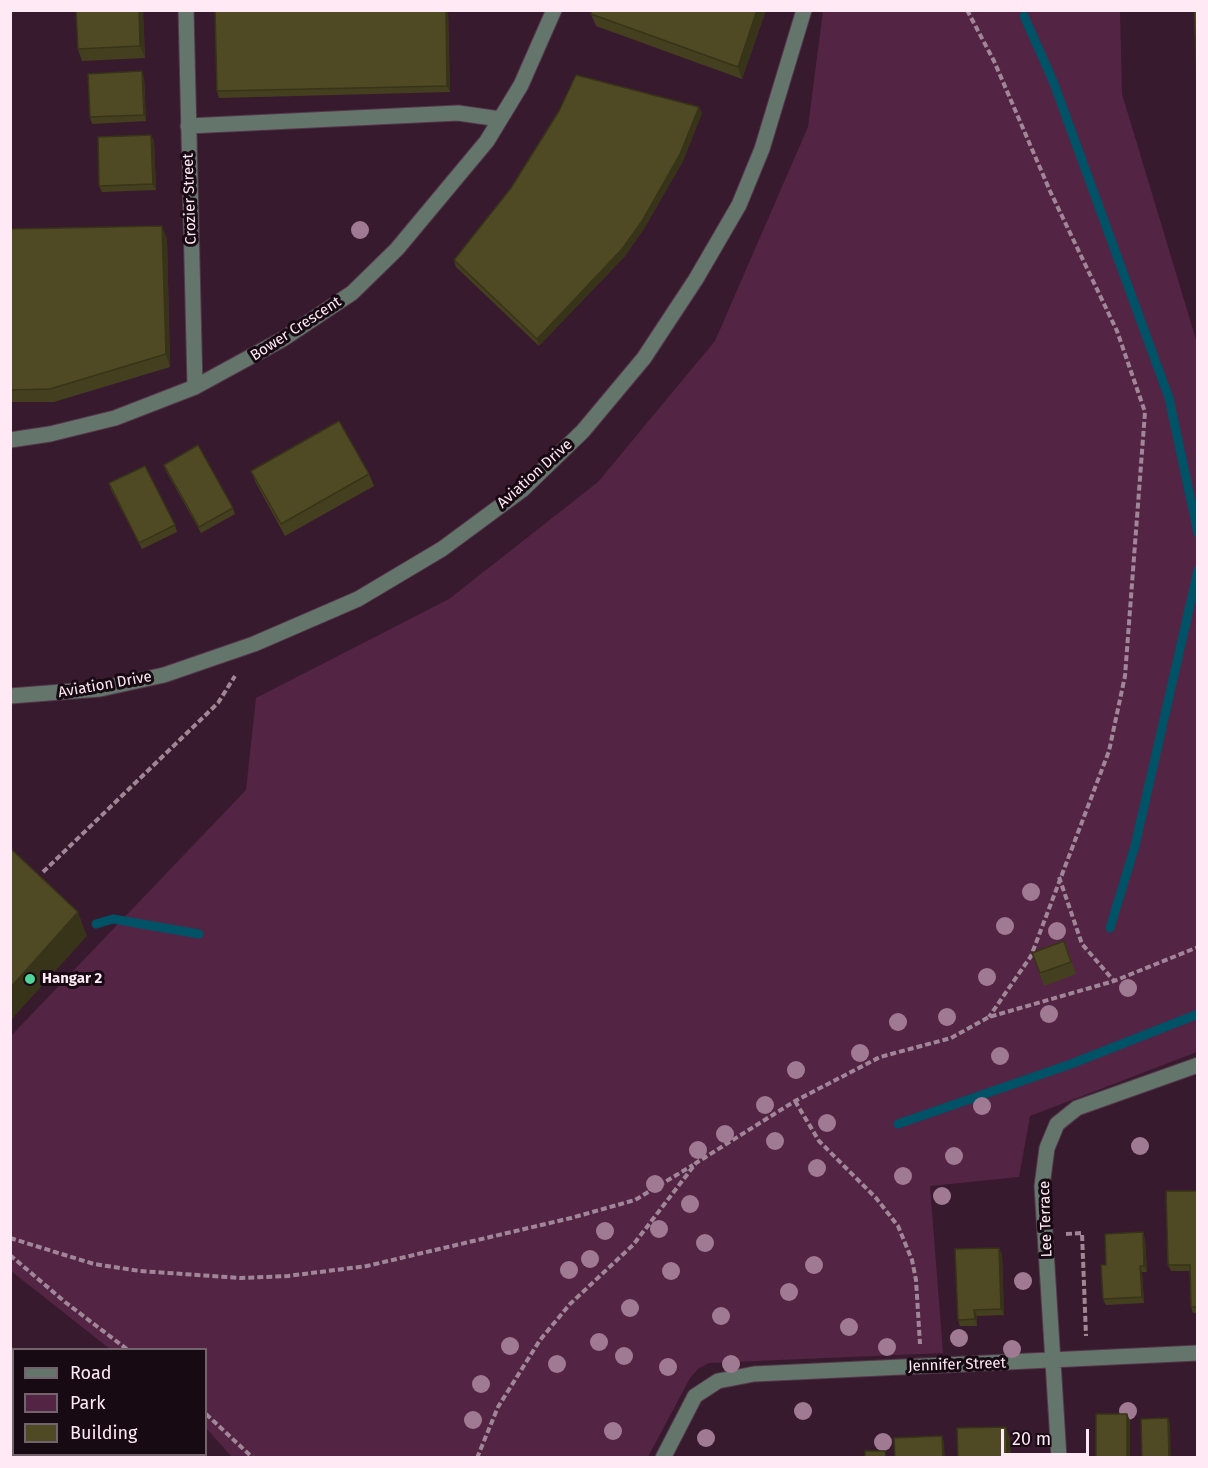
<!DOCTYPE html>
<style>
body{margin:0}
#map{position:relative;width:1208px;height:1468px;overflow:hidden;background:#381a2e;font-family:"Fira Sans",sans-serif}
canvas{display:block}
.frame{position:absolute;inset:0;border:12px solid #fee9f5;pointer-events:none}
.legend{position:absolute;left:12px;top:1348px;width:195px;height:108px;box-sizing:border-box;background:#170a13;border:2px solid #73636d;margin:0;padding:8px 10px;list-style:none;font-size:18px;color:#fee9f5}
.legend li{display:flex;align-items:center;gap:12px;height:30px}
.legend b{width:30px;border:2px solid #73636d}
.scale{position:absolute;left:1001px;top:1429px;width:88px;height:27px;box-sizing:border-box;border:3px solid #fee9f5;border-top:0;padding-left:8px;font-size:18px;line-height:21px;white-space:nowrap;color:#fee9f5;-webkit-text-stroke:4px #170a13;paint-order:stroke}
</style>
<div id="map">
<canvas width="1208" height="1468"></canvas>
<div class="frame"></div>
<ul class="legend">
<li><b style="height:8px;background:#64756c"></b>Road</li>
<li><b style="height:16px;background:#542445"></b>Park</li>
<li><b style="height:16px;background:#4f4a24"></b>Building</li>
</ul>
<div class="scale">20 m</div>
</div>
<script>
const context = document.querySelector('canvas').getContext('2d');
context.lineJoin = 'round';
function paint(path, color) { context.fillStyle = color; context.fill(path, 'evenodd'); }
const toPath = rows => new Path2D(rows.map(r => 'M' + r).join(''));
function strokePath(path, color, width, dash) { context.strokeStyle = color; context.lineWidth = width; context.lineCap = dash ? 'butt' : 'round'; context.setLineDash(dash || []); context.stroke(path); }
function label(font, color, halo, rows, align = 'center') {
  context.font = font + ' "Fira Sans",sans-serif'; context.lineWidth = 6; context.setLineDash([]); context.textBaseline = 'middle'; context.strokeStyle = halo; context.fillStyle = color; for (const [text, x, y, turn = 0] of rows) {
    context.save(); context.translate(x, y); context.rotate((+turn || 0) * Math.PI / 180); context.textAlign = isNaN(turn) ? turn : align; if (halo) context.strokeText(text, 0, 0); context.fillText(text, 0, 0); context.restore();
  }
}
paint(toPath([
 [823,11,1120,11,1122,94,1197,343,1197,1052,1030,1116,1019,1177,930,1186,943,1353,709,1363,699,1368,690,1378,648,1457,232,1457,206,1428,206,1350,110,1349,11,1271,10,1037,246,790,256,698,449,599,598,482,715,341,808,127]
]), '#542445');
strokePath(toPath([
 [1024,16,1053,81,1169,398,1198,533],
 [96,924,113,919,199,934],
 [1110,928,1135,846,1198,570],
 [898,1124,1071,1064,1198,1014]
]), '#005266', 9);
const minor = toPath([
 [186,10,195,387],
 [188,126,458,113,500,119],
 [10,440,50,434,115,418,195,387,283,339,352,293,397,249,487,141,521,85,554,10],
 [10,696,100,689,164,675,254,644,358,599,442,549,522,490,583,431,644,358,696,279,739,205,762,149,804,10],
 [663,1458,695,1396,718,1381,754,1374,1198,1353],
 [1059,1458,1042,1186,1047,1148,1057,1124,1077,1108,1198,1065]
]);
strokePath(minor, '#54374a', 17);
strokePath(toPath([
 [967,10,994,61,1050,191,1117,331,1145,412,1125,676,1109,751,1031,956,989,1017],
 [43,872,218,703,235,676],
 [1059,877,1082,944,1114,981],
 [795,1101,819,1141,876,1198,898,1226,912,1260,916,1280,920,1344],
 [1066,1234,1082,1233,1086,1336],
 [10,1238,94,1264,140,1271,240,1278,288,1276,367,1266,571,1218,635,1200,693,1165],
 [10,1255,65,1302,128,1350],
 [206,1414,253,1458],
 [477,1458,498,1407,540,1340,570,1304,633,1245,696,1163,795,1101,880,1057,951,1038,989,1017,1114,981,1198,947]
]), '#a08797', 4, [6, 3]);
strokePath(minor, '#64756c', 15);
strokePath(toPath([
 [10,1349,14,1351],
 [10,1376,14,1378],
 [10,1406,14,1408],
 [80,1454,83,1458],
 [119,1454,123,1458],
 [166,1454,170,1458]
]), '#957b8b', 4.5, [9, 4.5]);
context.fillStyle = '#a07a92';
for (const [x, y] of [
 [360,230],
 [1031,892],
 [1005,926],
 [1057,931],
 [987,977],
 [1128,988],
 [1049,1014],
 [947,1017],
 [898,1022],
 [860,1053],
 [1000,1056],
 [796,1070],
 [765,1105],
 [982,1106],
 [827,1123],
 [725,1134],
 [775,1141],
 [1140,1146],
 [698,1150],
 [954,1156],
 [817,1168],
 [903,1176],
 [655,1184],
 [942,1196],
 [690,1204],
 [659,1229],
 [605,1231],
 [705,1243],
 [590,1259],
 [814,1265],
 [569,1270],
 [671,1271],
 [1023,1281],
 [789,1292],
 [630,1308],
 [721,1316],
 [849,1327],
 [959,1338],
 [599,1342],
 [510,1346],
 [887,1347],
 [1012,1349],
 [624,1356],
 [557,1364],
 [731,1364],
 [668,1367],
 [481,1384],
 [803,1411],
 [1128,1411],
 [473,1420],
 [613,1431],
 [706,1438],
 [883,1442]
]) { context.beginPath(); context.arc(x, y, 9, 0, 2 * Math.PI); context.fill(); }
paint(toPath([
 [143,10,145,58,82,61,78,49],
 [448,10,450,92,219,98,217,91],
 [766,10,742,79,596,26,591,14],
 [144,77,146,121,92,124,90,117],
 [559,111,702,113,683,161,645,227,625,256,539,346,456,267,454,260,511,188],
 [154,141,156,190,102,192,99,186],
 [10,229,167,239,170,367,54,402,10,402],
 [164,465,233,508,235,514,201,533,166,471],
 [251,471,369,474,374,486,285,536,256,483],
 [109,483,175,525,177,532,142,549,111,490],
 [1064,941,1076,974,1044,986,1032,953],
 [1197,1191,1197,1313,1193,1313,1191,1307,1190,1271,1171,1271,1168,1265],
 [1143,1232,1145,1239,1147,1272,1142,1272,1144,1303,1106,1305,1103,1299,1106,1265],
 [1002,1254,1004,1315,977,1316,977,1326,960,1326,958,1320]
]), '#44401f');
paint(toPath([
 [139,10,143,10,145,58,140,46],
 [446,10,448,10,450,92,447,86],
 [757,10,766,10,742,79,738,67],
 [142,71,144,77,146,121,144,115],
 [699,107,702,113,683,161,645,227,625,256,539,346,537,339],
 [151,135,154,141,156,190,153,184],
 [162,226,167,239,170,367,166,354],
 [78,912,87,936,10,1021,10,988],
 [1143,1232,1145,1239,1147,1272,1144,1266],
 [999,1248,1002,1254,1004,1315,1001,1309],
 [1140,1266,1142,1272,1144,1303,1142,1297],
 [974,1310,977,1316,977,1326,975,1319],
 [1127,1414,1130,1420,1130,1458,1127,1458],
 [1168,1418,1170,1424,1171,1458,1169,1458],
 [1006,1427,1010,1439,1011,1458,1007,1458],
 [942,1436,944,1442,945,1458,943,1458]
]), '#373419');
const building = toPath([
 [76,10,139,10,140,46,78,49,76,10],
 [215,10,446,10,447,86,217,91,215,10],
 [592,10,757,10,738,67,591,14,592,10],
 [1194,10,1197,10,1197,85,1194,10],
 [142,71,144,115,90,117,88,74,142,71],
 [576,75,699,107,680,154,642,221,622,249,537,339,454,260,511,188,559,111,576,75],
 [151,135,153,184,99,186,98,137,151,135],
 [162,226,166,354,50,389,10,390,10,229,162,226],
 [339,421,369,474,281,524,251,471,339,421],
 [198,445,233,508,199,527,164,465,198,445],
 [145,466,175,525,139,543,109,483,145,466],
 [10,848,78,912,10,988,10,848],
 [1064,941,1071,962,1040,973,1032,953,1064,941],
 [1166,1191,1197,1191,1197,1307,1191,1307,1190,1265,1168,1265,1166,1191],
 [1143,1232,1144,1266,1140,1266,1142,1297,1103,1299,1101,1265,1106,1265,1105,1234,1143,1232],
 [999,1248,1001,1309,974,1310,975,1319,958,1320,955,1249,999,1248],
 [1096,1414,1127,1414,1127,1458,1096,1458,1096,1414],
 [1168,1418,1169,1458,1142,1458,1141,1419,1168,1418],
 [1006,1427,1007,1458,958,1458,957,1428,1006,1427],
 [942,1436,943,1458,895,1458,894,1438,942,1436],
 [865,1451,885,1451,886,1458,865,1458,865,1451]
]);
paint(building, '#4f4a24');
strokePath(building, '#373419', 1.5);
for (const [x, y, r, color] of [
 [30,979,6,"#4ed399"]
]) { const dot = new Path2D(); dot.arc(x, y, r, 0, 2 * Math.PI); context.fillStyle = color; context.fill(dot); strokePath(dot, '#170a13', 2); }
label('15px', '#fee9f5', '#170a13', [
 ["Crozier Street",190,199,-92],
 ["Bower Crescent",296,329,-33],
 ["Aviation Drive",535,474,-42],
 ["Aviation Drive",105,685,-10],
 ["Lee Terrace",1046,1219,-92],
 ["Jennifer Street",957,1365,-2]
]);
label('bold 15px', '#fee9f5', '#170a13', [
 ["Hangar 2",42,979]
], 'left');
</script>
